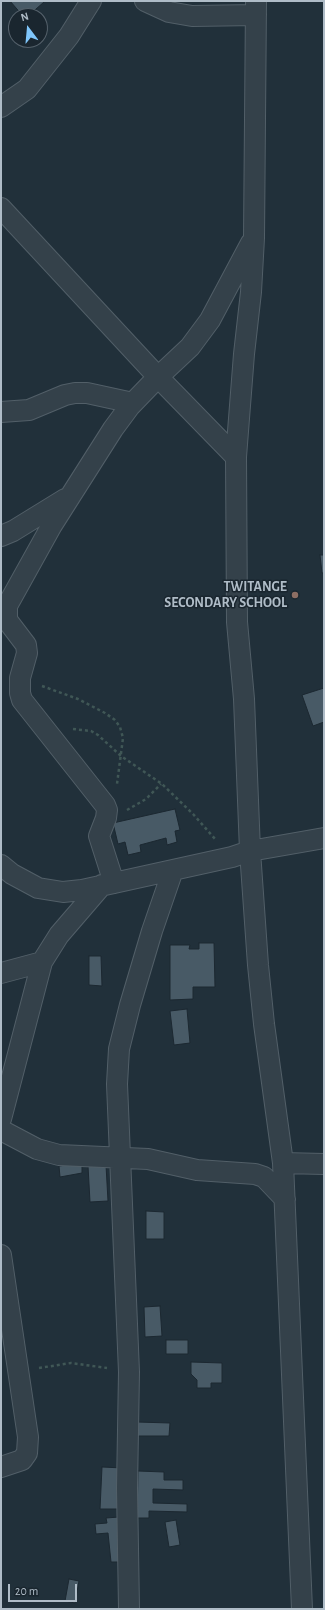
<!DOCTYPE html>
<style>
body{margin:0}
#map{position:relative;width:325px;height:1610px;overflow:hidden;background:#21303a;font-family:"Alegreya Sans",sans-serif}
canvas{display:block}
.frame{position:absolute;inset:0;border:2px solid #afbcc7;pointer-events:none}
.north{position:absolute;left:8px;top:8px;width:40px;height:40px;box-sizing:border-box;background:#1a262f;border:1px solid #56626c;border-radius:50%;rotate:344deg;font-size:11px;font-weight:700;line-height:16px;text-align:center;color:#afbcc7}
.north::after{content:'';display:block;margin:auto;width:14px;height:18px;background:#7fc6fb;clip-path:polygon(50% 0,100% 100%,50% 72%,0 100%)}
.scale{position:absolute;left:8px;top:1584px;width:69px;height:18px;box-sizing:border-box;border:2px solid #afbcc7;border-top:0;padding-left:5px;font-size:12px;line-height:14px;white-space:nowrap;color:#afbcc7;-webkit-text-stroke:3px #1a262f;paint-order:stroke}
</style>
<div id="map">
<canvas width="325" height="1610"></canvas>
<div class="frame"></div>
<div class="north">N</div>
<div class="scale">20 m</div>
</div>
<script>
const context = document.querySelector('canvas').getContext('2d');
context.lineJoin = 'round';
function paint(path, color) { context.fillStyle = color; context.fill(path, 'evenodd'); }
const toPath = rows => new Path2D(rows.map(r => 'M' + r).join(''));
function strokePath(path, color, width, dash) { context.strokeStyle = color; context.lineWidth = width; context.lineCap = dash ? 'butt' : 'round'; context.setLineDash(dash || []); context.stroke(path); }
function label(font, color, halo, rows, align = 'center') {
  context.font = font + ' "Alegreya Sans",sans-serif'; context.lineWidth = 3; context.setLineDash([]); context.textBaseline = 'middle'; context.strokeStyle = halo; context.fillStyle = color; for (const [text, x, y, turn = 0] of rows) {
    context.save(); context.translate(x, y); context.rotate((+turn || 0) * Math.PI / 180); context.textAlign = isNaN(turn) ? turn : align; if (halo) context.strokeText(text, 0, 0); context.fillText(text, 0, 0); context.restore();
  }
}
const building = toPath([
 [10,1,43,1,44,2,28,16,23,16,10,1],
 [320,555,324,555,324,573,322,573,320,555],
 [324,688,324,722,313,726,302,695,324,688],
 [175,809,180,830,175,831,177,842,167,845,166,838,140,845,141,852,128,855,125,842,118,844,113,823,175,809],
 [199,943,214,943,215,987,193,987,193,999,170,1000,170,945,190,945,189,949,199,949,199,943],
 [89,956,101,956,102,986,89,985,89,956],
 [187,1009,190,1043,174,1045,170,1011,187,1009],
 [82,1163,82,1173,60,1177,59,1166,82,1163],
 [106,1165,108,1201,90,1202,88,1166,106,1165],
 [146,1211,164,1212,164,1239,146,1239,146,1211],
 [160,1306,162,1336,145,1337,144,1307,160,1306],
 [166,1340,188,1340,188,1354,166,1354,166,1340],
 [191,1362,222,1363,222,1383,211,1383,211,1388,197,1388,197,1380,191,1374,191,1362],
 [137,1422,170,1423,169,1436,137,1436,137,1422],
 [102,1467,123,1468,122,1509,100,1509,102,1467],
 [138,1471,164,1472,164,1480,183,1480,183,1490,153,1489,153,1503,187,1504,187,1512,149,1511,149,1518,137,1518,138,1471],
 [119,1517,123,1562,111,1562,108,1533,96,1534,95,1524,107,1523,106,1518,119,1517],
 [176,1520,180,1545,169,1547,165,1522,176,1520],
 [69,1579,79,1581,75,1603,65,1601,69,1579]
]);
paint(building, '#485a66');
strokePath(building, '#1c2831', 1);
const street = toPath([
 [145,1,169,12,192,16,256,15],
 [256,1,254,238,251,292,244,354,236,457,237,622,244,699,250,851,258,965,264,1024,283,1163,302,1609],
 [1,107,27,89,69,36,91,1],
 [1,208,158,377,236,457],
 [1,412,29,410,65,395,75,393,87,393,133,403],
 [1,536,13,531,65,499],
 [1,865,12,874,38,888,63,892,82,890,232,857,250,851,324,838],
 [114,883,99,836,106,818,107,810,105,805,22,700,20,693,20,678,27,653,26,645,7,620,7,606,52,525,113,429,130,406,158,377,190,347,210,320,251,243],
 [1,973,42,962],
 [1,1119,42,962,59,935,102,885],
 [1,1130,37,1149,59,1155,148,1159,197,1170,255,1174,264,1177,285,1199],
 [283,1163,324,1164],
 [1,1255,28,1437,27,1453,22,1460,1,1467],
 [129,1609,127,1488,129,1372,117,1084,119,1049,130,1005,152,931,173,870]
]);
strokePath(street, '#525f68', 22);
strokePath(toPath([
 [42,686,78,699,105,713,115,720,120,727,123,738,117,784],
 [73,729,91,731,98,735,121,756,162,784,193,814,215,839],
 [127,810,146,799,161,784],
 [39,1368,71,1363,107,1368]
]), '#405756', 2.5, [3, 3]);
strokePath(street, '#34414a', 20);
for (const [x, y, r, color] of [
 [295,595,4,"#8d6e63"]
]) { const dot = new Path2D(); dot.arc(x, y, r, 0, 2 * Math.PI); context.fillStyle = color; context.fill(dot); strokePath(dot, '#1a262f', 1.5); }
label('bold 14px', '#afbcc7', '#1a262f', [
 ["TWITANGE",287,587],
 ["SECONDARY SCHOOL",287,603]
], 'right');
</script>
